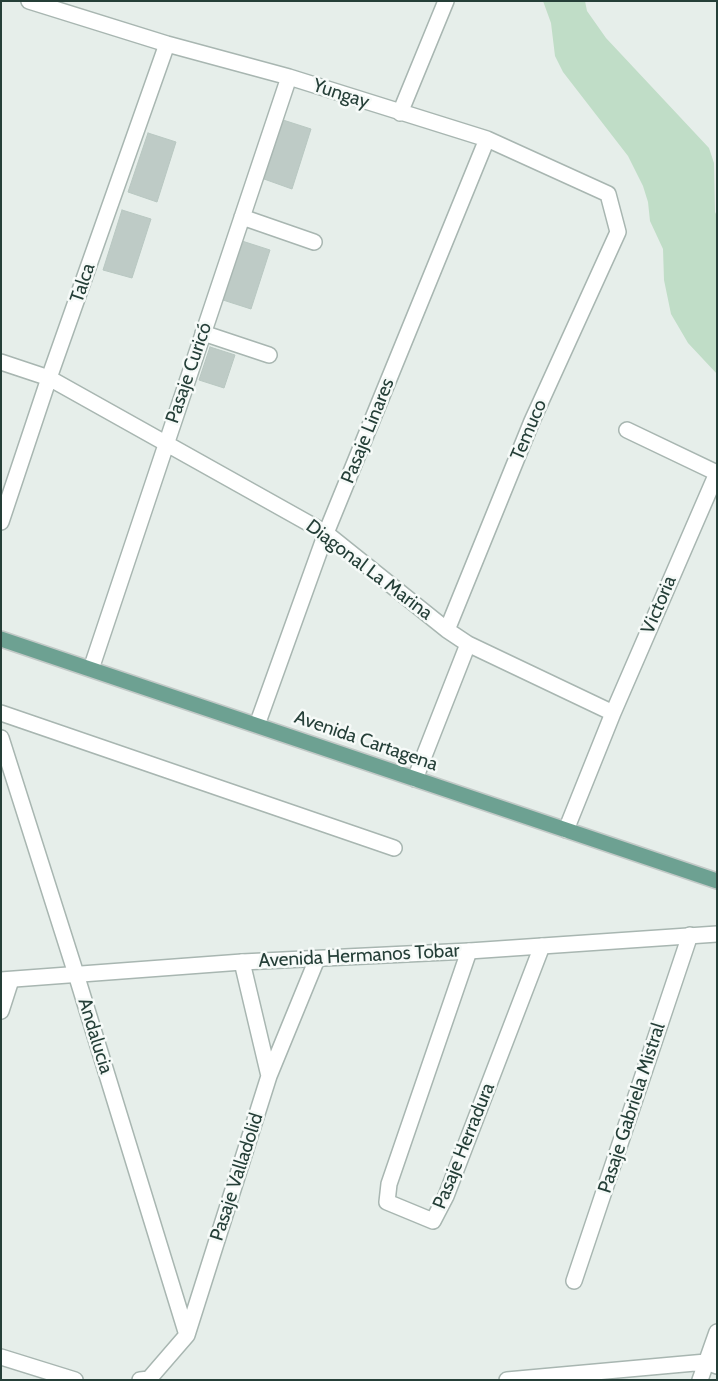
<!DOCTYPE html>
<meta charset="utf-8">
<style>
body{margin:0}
#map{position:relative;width:718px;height:1381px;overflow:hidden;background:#e6eeea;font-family:Cabin,sans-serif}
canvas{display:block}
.frame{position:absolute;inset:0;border:2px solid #253f38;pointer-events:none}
</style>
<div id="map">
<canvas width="718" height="1381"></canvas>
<div class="frame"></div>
</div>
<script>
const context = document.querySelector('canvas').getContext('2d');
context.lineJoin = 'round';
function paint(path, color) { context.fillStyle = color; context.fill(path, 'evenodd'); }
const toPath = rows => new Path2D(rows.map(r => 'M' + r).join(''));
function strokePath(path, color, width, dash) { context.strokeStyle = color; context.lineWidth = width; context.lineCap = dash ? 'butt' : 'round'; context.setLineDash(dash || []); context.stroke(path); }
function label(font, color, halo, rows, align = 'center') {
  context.font = font + ' Cabin,sans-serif'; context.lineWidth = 5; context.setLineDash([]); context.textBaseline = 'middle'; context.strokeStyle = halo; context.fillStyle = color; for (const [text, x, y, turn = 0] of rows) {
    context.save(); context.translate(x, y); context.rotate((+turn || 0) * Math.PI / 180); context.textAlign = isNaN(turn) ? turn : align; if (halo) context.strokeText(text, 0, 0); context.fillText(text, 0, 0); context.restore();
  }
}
paint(toPath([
 [543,1,585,1,587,11,606,38,709,148,714,163,715,212,717,216,717,374,688,343,671,314,664,280,663,249,650,221,648,202,643,186,628,156,563,72,555,56,551,23]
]), '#c0ddc7');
const building = toPath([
 [283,120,311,129,292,189,264,179,283,120],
 [148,133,176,142,157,202,128,192,148,133],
 [122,210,151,219,132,278,103,270,122,210],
 [242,241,270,250,251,309,223,300,242,241],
 [210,347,235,355,224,388,199,380,210,347]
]);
paint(building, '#becbc6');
strokePath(building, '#b8c7c1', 1);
const minor = toPath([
 [29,1,167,44,289,77,487,139,608,194,618,232,532,421,447,630],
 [400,113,446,1],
 [242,217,314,242],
 [203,333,269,355],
 [1,362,49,378,326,533,447,630,468,644,613,713],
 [1,522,49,378,167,44],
 [91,669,289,77],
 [1,713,394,848],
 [257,725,326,533,487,139],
 [1,738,76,974,187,1335],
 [415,779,468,644],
 [566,830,613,713,717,473,627,430],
 [469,951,389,1184,387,1202,433,1221,446,1196,542,946],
 [242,962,269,1076],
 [1,1011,11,980],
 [574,1281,690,935],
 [1,1357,75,1380],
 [140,1380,149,1379,187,1335,269,1076,317,959],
 [507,1380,706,1362,717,1366],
 [700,1380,717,1332]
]);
const tertiary = toPath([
 [1,980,242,962,469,951,717,934]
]);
const primary = toPath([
 [1,639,717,881]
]);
strokePath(minor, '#a8b6b1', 18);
strokePath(tertiary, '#a8b6b1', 18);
strokePath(primary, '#c2c9c7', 18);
strokePath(minor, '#fff', 15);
strokePath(tertiary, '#fff', 15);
strokePath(primary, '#6da192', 15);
label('19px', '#253f38', '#f6faf8', [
 ["Yungay",341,94,18],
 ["Talca",83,283,-71],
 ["Pasaje Curicó",189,373,-71],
 ["Temuco",529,430,-67],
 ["Pasaje Linares",368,431,-68],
 ["Diagonal La Marina",369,570,37],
 ["Victoria",659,605,-67],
 ["Avenida Cartagena",366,741,19],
 ["Avenida Hermanos Tobar",359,956,-3],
 ["Andalucia",95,1036,73],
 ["Pasaje Gabriela Mistral",632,1108,-72],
 ["Pasaje Herradura",464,1146,-68],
 ["Pasaje Valladolid",237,1177,-72]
]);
</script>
